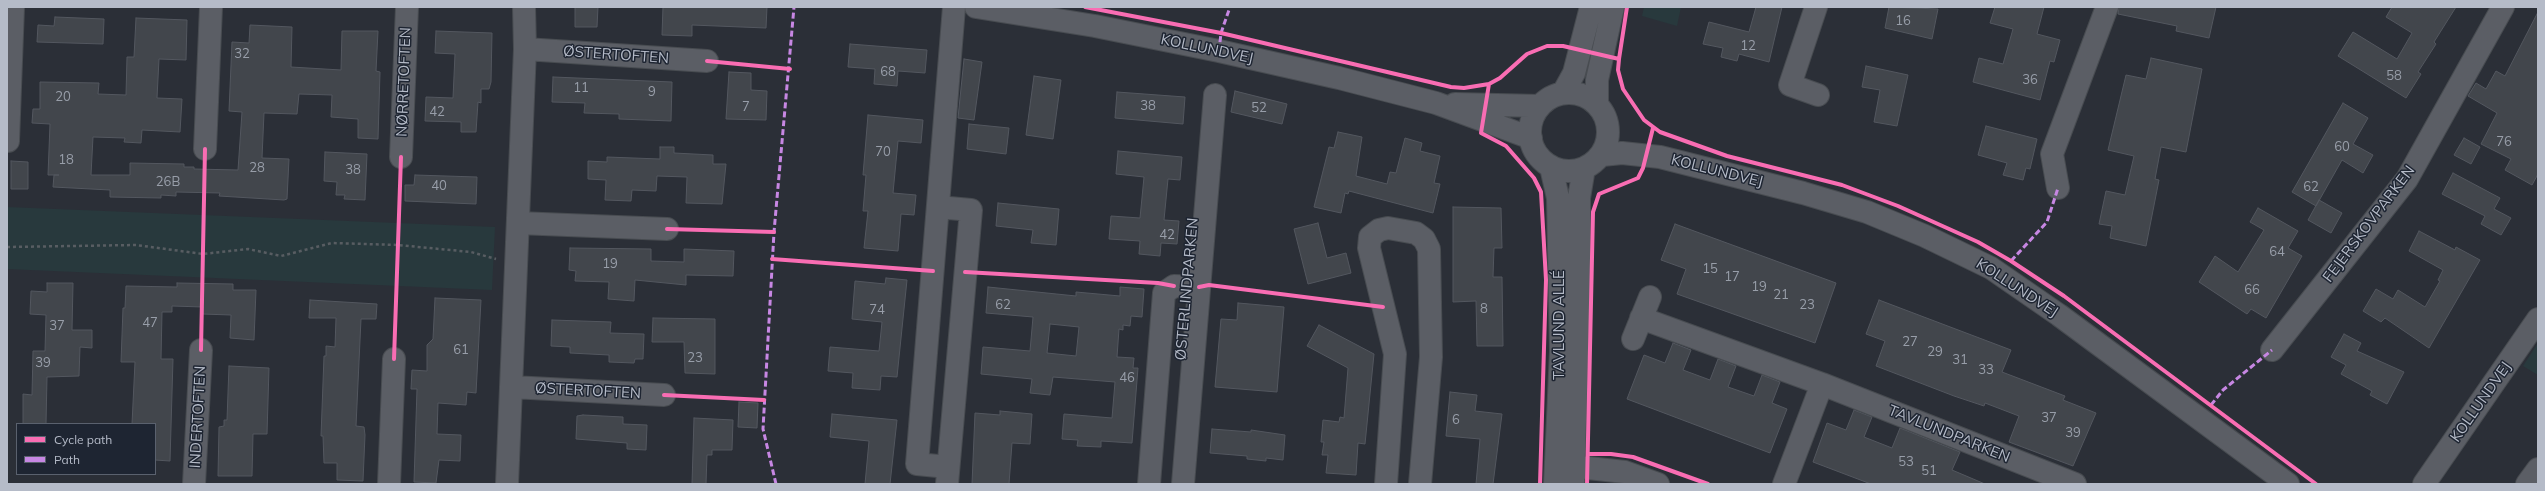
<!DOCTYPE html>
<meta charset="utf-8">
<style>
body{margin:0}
#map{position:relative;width:2545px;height:491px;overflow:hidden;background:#2b2f37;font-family:Mulish,sans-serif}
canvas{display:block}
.frame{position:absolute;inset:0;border:8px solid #b5bbc8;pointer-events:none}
.legend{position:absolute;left:16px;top:423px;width:140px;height:52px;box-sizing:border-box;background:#1e2532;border:1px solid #5a616e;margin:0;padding:5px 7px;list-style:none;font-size:12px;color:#b5bbc8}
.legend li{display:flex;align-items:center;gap:8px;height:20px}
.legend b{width:20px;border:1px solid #5a616e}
</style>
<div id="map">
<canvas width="2545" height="491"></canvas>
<div class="frame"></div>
<ul class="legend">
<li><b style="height:5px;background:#f96db3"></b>Cycle path</li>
<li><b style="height:5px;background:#c787e3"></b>Path</li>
</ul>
</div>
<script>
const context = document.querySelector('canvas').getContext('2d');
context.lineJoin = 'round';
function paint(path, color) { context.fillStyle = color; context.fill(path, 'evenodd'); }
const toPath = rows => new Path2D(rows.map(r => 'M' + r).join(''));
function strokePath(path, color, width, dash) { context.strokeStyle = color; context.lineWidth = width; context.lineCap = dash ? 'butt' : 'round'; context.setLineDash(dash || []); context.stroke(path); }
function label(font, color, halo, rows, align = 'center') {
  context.font = font + ' Mulish,sans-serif'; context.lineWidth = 3; context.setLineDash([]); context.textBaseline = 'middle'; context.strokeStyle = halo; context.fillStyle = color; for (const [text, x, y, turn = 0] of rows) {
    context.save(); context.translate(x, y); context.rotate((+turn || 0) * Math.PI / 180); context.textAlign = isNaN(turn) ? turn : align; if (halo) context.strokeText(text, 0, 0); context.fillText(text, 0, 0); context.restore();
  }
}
paint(toPath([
 [1644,7,1681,7,1677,26,1642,16],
 [7,207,495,227,492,290,7,269],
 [2538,343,2538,375,2523,366]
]), '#28393d');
const building = toPath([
 [575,7,598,7,597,27,575,27,575,7],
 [663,7,767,7,766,28,692,25,692,36,662,35,663,7],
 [1756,7,1782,7,1769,62,1739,54,1737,61,1721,57,1723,48,1703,44,1709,22,1749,32,1756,7],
 [1889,7,1938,9,1932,39,1885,28,1889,7],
 [1995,7,2044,7,2037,34,2060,40,2054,62,2050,61,2040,100,1973,82,1979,58,2003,64,2013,29,1990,23,1995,7],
 [2119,7,2216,7,2209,38,2176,31,2177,26,2118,14,2119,7],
 [2392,7,2456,7,2434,42,2436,44,2418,72,2421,74,2406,98,2338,56,2353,32,2397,59,2412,33,2386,17,2392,7],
 [2538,12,2538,174,2532,185,2505,170,2511,159,2481,144,2497,113,2468,96,2476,83,2486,89,2496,71,2505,76,2538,12],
 [55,17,104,19,103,44,37,42,38,25,54,26,55,17],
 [136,18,187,20,186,60,159,59,157,98,182,99,180,132,142,130,141,143,124,142,125,138,93,137,91,175,130,175,130,163,184,164,184,167,194,167,194,169,238,170,242,112,229,111,232,42,249,43,250,25,292,27,291,67,341,70,342,31,378,31,376,71,380,72,378,139,358,138,358,119,331,117,332,95,299,94,297,114,264,113,262,158,289,159,287,199,284,200,219,196,220,193,176,192,176,196,161,195,161,198,110,197,110,190,53,187,54,175,59,175,48,175,50,124,32,123,33,109,40,109,40,82,99,83,98,94,126,95,127,57,134,57,136,18],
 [436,31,492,33,491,82,489,89,481,89,481,103,478,102,476,132,461,132,461,122,425,121,426,97,453,98,455,54,435,53,436,31],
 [850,44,927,50,925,73,898,71,897,86,874,84,875,69,848,67,850,44],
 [2151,58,2202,69,2186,152,2161,147,2155,179,2159,180,2146,246,2110,238,2112,226,2099,224,2106,191,2125,195,2134,156,2108,150,2126,75,2146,79,2151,58],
 [964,59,982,62,974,120,958,118,964,59],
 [1866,66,1908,75,1897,126,1874,122,1880,90,1862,87,1866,66],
 [729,72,751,73,751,90,767,91,766,120,726,119,729,72],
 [1034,76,1061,80,1053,139,1026,135,1034,76],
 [553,77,672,82,671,121,619,119,619,114,584,113,585,103,552,102,553,77],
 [1235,91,1287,104,1282,124,1231,112,1235,91],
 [1117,92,1185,97,1183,124,1115,118,1117,92],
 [2343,103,2368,118,2353,144,2373,155,2363,173,2342,160,2316,206,2292,192,2343,103],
 [868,115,923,120,921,143,898,141,893,193,916,195,914,215,901,214,898,251,864,248,868,211,863,211,866,175,863,175,868,115],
 [969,124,1009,128,1006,154,967,149,969,124],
 [1986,126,2037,139,2030,169,2026,168,2023,180,2003,175,2007,163,1978,155,1986,126],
 [1338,132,1362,137,1356,176,1387,184,1390,172,1396,173,1405,138,1422,143,1420,151,1440,156,1434,183,1440,184,1433,213,1349,191,1348,194,1345,193,1341,213,1314,207,1329,147,1334,148,1338,132],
 [2464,138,2480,147,2471,164,2454,155,2464,138],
 [660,147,674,147,674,153,713,155,713,164,726,164,722,204,686,203,687,177,657,176,656,191,632,190,631,201,605,200,606,180,588,179,588,161,607,162,607,157,660,159,660,147],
 [1118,151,1182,157,1180,180,1168,179,1164,220,1179,221,1177,244,1161,243,1160,256,1139,254,1140,241,1109,239,1111,216,1140,218,1144,177,1116,174,1118,151],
 [325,152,367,154,365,200,344,199,345,195,336,195,337,182,324,181,325,152],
 [11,161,28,162,28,189,11,189,11,161],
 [2453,173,2500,198,2494,209,2511,218,2501,235,2481,224,2485,216,2442,194,2453,173],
 [415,175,477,177,476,204,405,201,405,185,414,185,415,175],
 [2319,200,2342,213,2331,233,2308,220,2319,200],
 [998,203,1059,209,1056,245,1031,243,1033,230,996,226,998,203],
 [1453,207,1501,208,1502,248,1494,248,1493,277,1502,277,1503,346,1477,346,1476,301,1453,302,1453,207],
 [2258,208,2298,231,2288,248,2302,256,2266,318,2251,309,2247,314,2199,282,2215,256,2238,272,2264,230,2250,222,2258,208],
 [1318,223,1327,258,1346,253,1351,273,1308,284,1294,229,1318,223],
 [1675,224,1836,283,1815,343,1677,294,1686,269,1661,260,1675,224],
 [2419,231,2455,250,2456,247,2480,260,2429,348,2385,318,2381,322,2363,311,2376,289,2393,299,2398,290,2425,307,2440,281,2438,280,2443,270,2409,251,2419,231],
 [570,248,651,249,651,261,684,262,684,249,734,251,733,276,686,275,686,285,635,280,634,301,608,299,609,282,575,281,576,271,569,270,570,248],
 [886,278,907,280,897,377,881,376,880,390,852,388,853,373,828,371,830,347,879,351,882,322,852,319,855,281,885,284,886,278],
 [47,283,73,283,72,330,92,330,92,348,80,347,79,376,47,377,46,424,23,424,23,394,32,395,33,351,45,351,46,315,30,314,31,291,47,292,47,283],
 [177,283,233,284,233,290,256,290,254,340,230,338,231,315,202,314,203,307,172,306,172,312,162,312,161,359,173,359,170,461,155,460,155,424,132,424,135,362,121,362,123,308,125,308,126,286,177,287,177,283],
 [988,287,1076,296,1076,292,1120,296,1120,287,1144,289,1142,317,1131,316,1130,326,1123,325,1123,330,1119,329,1117,357,1134,358,1133,368,1138,368,1132,443,1101,441,1101,447,1077,446,1078,440,1062,439,1064,414,1112,418,1115,382,1053,377,1050,395,1030,393,1032,379,981,374,983,347,1030,351,1033,317,986,313,988,287],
 [1050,324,1079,327,1076,356,1047,353,1050,324],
 [435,298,481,300,476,393,467,392,466,405,438,403,437,434,461,435,460,461,439,460,436,483,414,482,417,389,411,389,412,370,427,371,427,345,433,339,435,298],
 [310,300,377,304,376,319,361,319,356,426,364,427,365,435,363,481,337,480,337,463,324,463,323,436,321,436,324,356,326,356,326,346,335,347,336,318,309,318,310,300],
 [1879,300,2011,350,2002,372,2065,396,2063,400,2096,413,2073,466,2009,442,2019,416,1985,403,1984,406,1954,396,1876,366,1885,341,1866,334,1879,300],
 [1238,303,1284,307,1277,392,1215,387,1221,319,1237,320,1238,303],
 [653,318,715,319,715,374,685,373,684,342,652,342,653,318],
 [552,320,611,322,610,333,644,334,643,359,635,359,634,363,609,362,609,355,570,353,570,347,551,346,552,320],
 [1319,325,1374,354,1365,444,1358,443,1356,475,1326,473,1328,455,1322,455,1324,442,1321,442,1323,420,1339,422,1340,417,1344,418,1348,368,1307,346,1319,325],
 [2344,334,2361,343,2357,351,2404,372,2387,404,2370,395,2372,391,2341,374,2346,365,2331,357,2344,334],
 [1673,343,1691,350,1683,370,1710,380,1718,359,1736,366,1728,387,1754,396,1762,375,1780,382,1772,403,1787,409,1770,453,1627,399,1644,355,1665,363,1673,343],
 [229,366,269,368,267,434,253,434,252,476,218,476,219,427,224,426,224,420,227,420,229,366],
 [1450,392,1477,395,1475,411,1502,414,1493,484,1476,484,1480,439,1446,436,1450,392],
 [739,402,758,403,757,428,738,427,739,402],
 [1854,410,1872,417,1864,437,1892,448,1900,428,1960,452,1952,470,1985,484,1871,484,1813,462,1827,423,1846,430,1854,410],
 [1000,411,1032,414,1030,444,1012,443,1009,484,972,484,975,413,1000,415,1000,411],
 [832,414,897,420,890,484,865,484,869,441,830,437,832,414],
 [583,415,623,417,623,424,647,425,646,450,627,449,627,443,576,439,577,416,583,415],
 [694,418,733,420,732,450,712,450,712,455,707,455,706,484,692,484,694,418],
 [1212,429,1251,432,1251,430,1285,435,1283,460,1266,458,1266,461,1247,459,1247,456,1210,453,1212,429]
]);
paint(building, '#42464c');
strokePath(building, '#53575f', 1);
const minor = toPath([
 [976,7,1095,26,1219,51,1339,78,1436,103,1531,138],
 [1816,7,1790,85,1818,95],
 [525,49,707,61],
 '1530 132a39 39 0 1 1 78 0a39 39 0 1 1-78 0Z',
 [1563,93,1574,73,1591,7],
 [1455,104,1540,106],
 [1597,104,1597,80,1613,7],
 [8,141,13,7],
 [205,149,211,7],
 [1602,155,1622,153,1660,157,1803,193,1867,212,1925,236,1991,268,2059,315,2288,484],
 [401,157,407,7],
 [1551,167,1558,198,1561,351,1555,484],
 [2058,188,2052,154,2107,7],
 [938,207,971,210,947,484],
 [518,223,667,229],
 [1641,318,1822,384,2075,484],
 [1633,339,1650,297],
 [2272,350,2407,179,2503,7],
 [512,387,664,395],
 [1560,465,1625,472,1658,484],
 [948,467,917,464,954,7],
 [194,484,201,350],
 [389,484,394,359],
 [507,484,525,49,524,7],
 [1149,484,1164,293,1174,286,1199,287],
 [1183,484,1215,95],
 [1386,484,1395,354,1369,248,1370,237,1379,230,1388,228,1416,233,1424,239,1429,249,1431,357,1420,484],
 [1573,484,1579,294,1579,198,1584,168],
 [1784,484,1822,384],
 [2424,484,2538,319],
 [2527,484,2538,469]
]);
strokePath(minor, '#484c51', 24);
strokePath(toPath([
 [7,247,136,245,203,254,248,249,281,256,332,243,398,245,471,252,496,259]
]), '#585d62', 2.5, [3, 3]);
strokePath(minor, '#5b5e65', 22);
strokePath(toPath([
 [1219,51,1221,33,1230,7],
 [2011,261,2047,222,2058,188],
 [2211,405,2223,390,2272,350],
 [776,484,763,429,774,232,794,7]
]), '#c787e3', 3, [6, 3]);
strokePath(toPath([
 [1085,7,1221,33,1451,87,1464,88,1489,84,1500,78,1527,54,1547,46,1563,46,1619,59,1618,70,1623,89,1644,120,1660,132,1727,156,1842,185,1898,206,1978,242,2011,261,2064,296,2316,484],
 [1619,59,1627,7],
 [707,61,790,69],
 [1489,84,1481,133,1506,146,1534,178,1541,192,1546,280,1540,484],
 [667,229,774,232],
 [772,259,933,271],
 [965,272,1158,283,1174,286],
 [1199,287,1209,285,1383,307],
 [201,350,205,149],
 [394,359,401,157],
 [664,395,764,400],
 [1588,454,1611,454,1633,457,1708,484],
 [1587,484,1593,212,1599,194,1638,178,1643,168,1653,128]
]), '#f96db3', 4);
label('13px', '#989ea9', null, [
 ["16",1903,21],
 ["12",1748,46],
 ["32",242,54],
 ["68",888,72],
 ["58",2394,76],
 ["36",2030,80],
 ["11",581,88],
 ["9",652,92],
 ["20",63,97],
 ["38",1148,106],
 ["7",746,107],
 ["52",1259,108],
 ["42",437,112],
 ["76",2504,142],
 ["60",2342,147],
 ["70",883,152],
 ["18",66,160],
 ["28",257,168],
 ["38",353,170],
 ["26B",168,182],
 ["40",439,186],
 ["62",2311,187],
 ["42",1167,235],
 ["64",2277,252],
 ["19",610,264],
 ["15",1710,269],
 ["17",1732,277],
 ["19",1759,287],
 ["66",2252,290],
 ["21",1781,295],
 ["62",1003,305],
 ["23",1807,305],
 ["8",1484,309],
 ["74",877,310],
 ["47",150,323],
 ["37",57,326],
 ["27",1910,342],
 ["61",461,350],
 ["29",1935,352],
 ["23",695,358],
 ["31",1960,360],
 ["39",43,363],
 ["33",1986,370],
 ["46",1127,378],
 ["37",2049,418],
 ["6",1456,420],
 ["39",2073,433],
 ["53",1906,462],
 ["51",1929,471]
]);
label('15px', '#b5bbc8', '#1e2532', [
 ["KOLLUNDVEJ",1207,49,12],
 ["ØSTERTOFTEN",616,55,4],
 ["NØRRETOFTEN",404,82,-88],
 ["KOLLUNDVEJ",1717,171,14],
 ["FEJERSKOVPARKEN",2369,224,-53],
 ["KOLLUNDVEJ",2017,288,33],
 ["ØSTERLINDPARKEN",1187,289,-85],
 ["TAVLUND ALLÉ",1559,325,-90],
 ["ØSTERTOFTEN",588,391,3],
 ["KOLLUNDVEJ",2481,402,-55],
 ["INDERTOFTEN",198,417,-87],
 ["TAVLUNDPARKEN",1949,434,22]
]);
</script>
